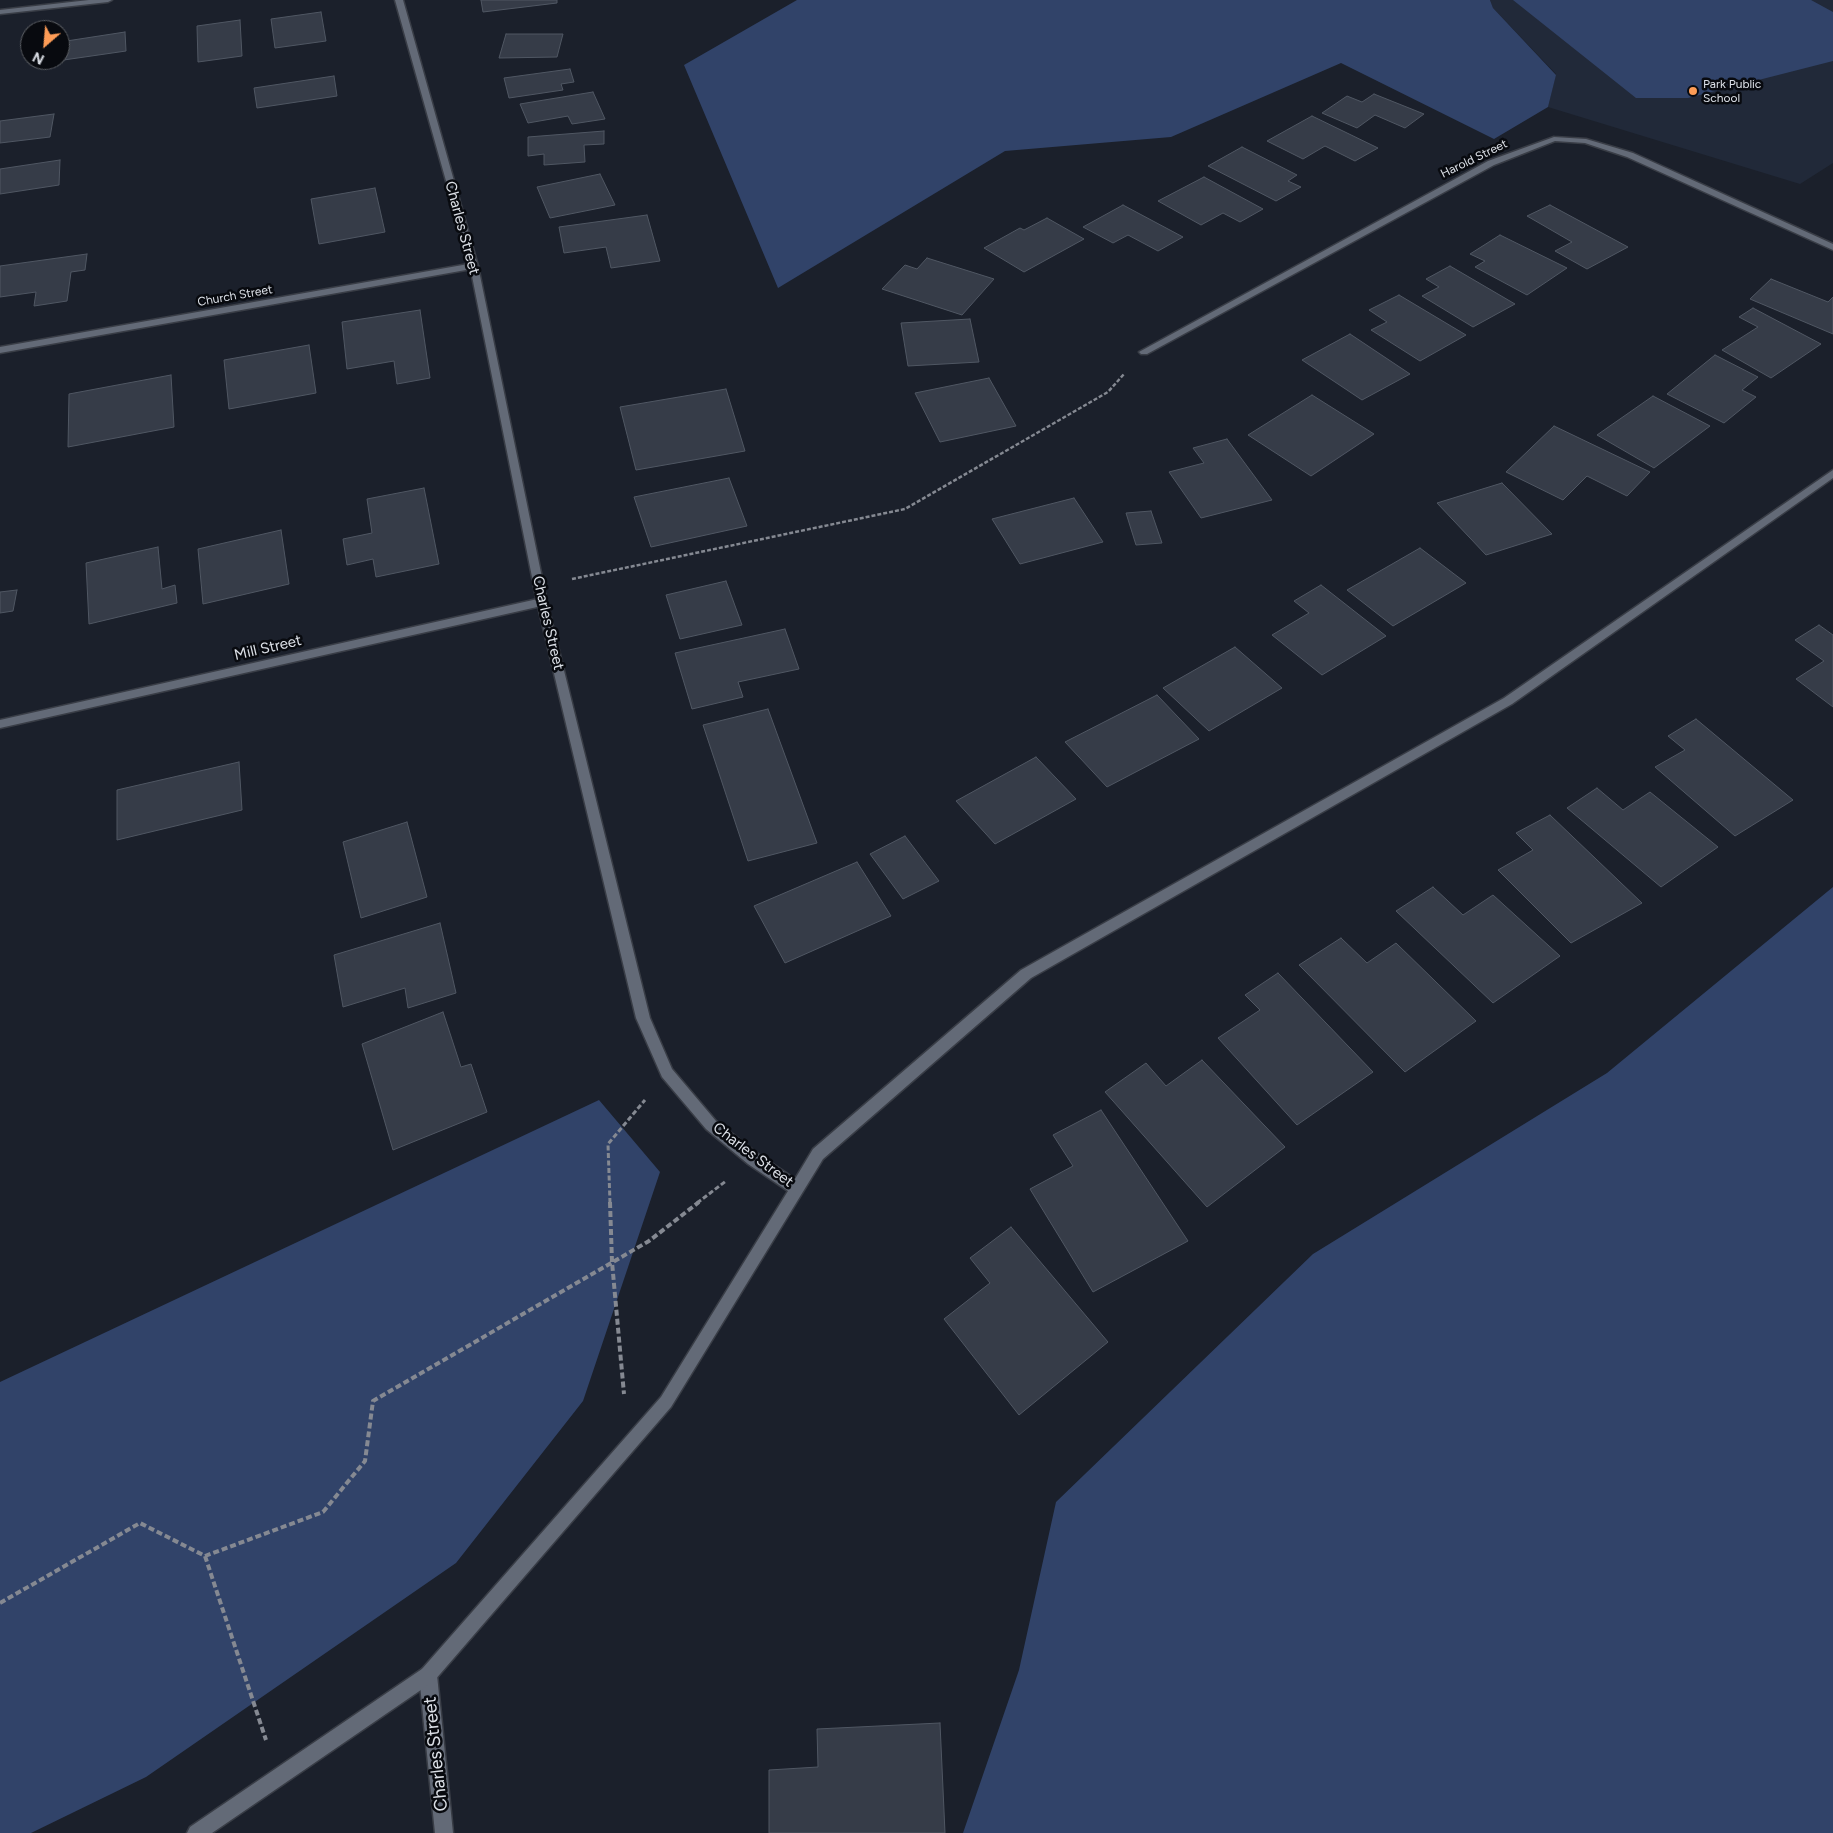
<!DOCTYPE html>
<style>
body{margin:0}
#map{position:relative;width:1833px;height:1833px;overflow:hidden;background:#1b202b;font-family:Figtree,sans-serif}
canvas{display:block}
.north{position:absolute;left:20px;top:20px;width:50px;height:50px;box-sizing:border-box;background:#080a0f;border:1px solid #5d6065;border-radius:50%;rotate:207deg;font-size:14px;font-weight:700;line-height:20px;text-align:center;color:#dce0e7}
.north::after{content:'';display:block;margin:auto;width:18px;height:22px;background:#fd9c56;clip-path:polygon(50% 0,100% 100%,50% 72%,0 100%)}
</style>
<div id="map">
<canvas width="1833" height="1833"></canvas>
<div class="north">N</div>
</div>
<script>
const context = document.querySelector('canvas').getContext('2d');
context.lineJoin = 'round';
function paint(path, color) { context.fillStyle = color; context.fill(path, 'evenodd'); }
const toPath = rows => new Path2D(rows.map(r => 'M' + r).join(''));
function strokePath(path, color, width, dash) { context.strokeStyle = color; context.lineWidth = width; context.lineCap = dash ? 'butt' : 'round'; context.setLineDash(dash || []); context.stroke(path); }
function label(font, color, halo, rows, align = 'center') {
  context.font = font + ' Figtree,sans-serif'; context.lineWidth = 5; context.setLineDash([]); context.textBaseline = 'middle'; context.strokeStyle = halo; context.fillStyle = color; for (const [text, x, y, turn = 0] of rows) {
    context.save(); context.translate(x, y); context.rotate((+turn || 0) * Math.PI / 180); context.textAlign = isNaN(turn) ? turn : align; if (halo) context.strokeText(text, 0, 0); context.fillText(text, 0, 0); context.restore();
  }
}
paint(toPath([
 [1490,0,1833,0,1833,163,1800,184,1548,107,1556,74,1493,8]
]), '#212939');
paint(toPath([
 [797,0,1490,0,1493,8,1556,75,1548,107,1494,139,1341,63,1171,137,1005,151,778,288,684,65],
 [1513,0,1811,0,1833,12,1833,61,1688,98,1636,98],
 [1833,887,1833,1833,963,1833,1019,1670,1056,1502,1313,1254,1607,1073],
 [599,1100,660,1172,583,1401,456,1563,146,1777,31,1833,0,1833,0,1382]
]), '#314369');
const building = toPath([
 [481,0,557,0,557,3,483,12,481,0],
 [321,12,326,41,275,48,271,19,321,12],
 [240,20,242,56,198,62,197,26,240,20],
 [125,32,126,51,43,63,43,60,60,60,60,42,125,32],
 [506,34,563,34,557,57,499,58,506,34],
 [570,69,574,82,561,84,563,90,509,98,504,78,570,69],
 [334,76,337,96,257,108,254,88,334,76],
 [593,92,605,119,572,124,568,116,528,123,520,104,593,92],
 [1374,94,1424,114,1405,128,1375,115,1357,128,1322,113,1347,96,1362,102,1374,94],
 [54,114,50,137,0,143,0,121,54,114],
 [1312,116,1378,148,1355,161,1325,146,1303,159,1267,141,1312,116],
 [604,131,604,144,584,145,585,162,544,165,544,154,528,156,528,137,604,131],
 [1242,147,1297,175,1288,181,1301,187,1276,201,1208,166,1242,147],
 [60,160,59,185,0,194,0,169,60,160],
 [600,174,615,205,550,218,537,187,600,174],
 [1204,177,1263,209,1240,222,1223,213,1201,225,1158,201,1204,177],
 [375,188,385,232,319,244,311,199,375,188],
 [1123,205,1183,237,1158,251,1128,235,1113,243,1083,227,1123,205],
 [1550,205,1628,247,1587,269,1555,251,1572,242,1527,216,1550,205],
 [647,215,660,261,611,268,606,247,564,253,559,227,647,215],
 [1047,218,1084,239,1024,272,984,248,1020,228,1024,230,1047,218],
 [1500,235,1567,268,1527,295,1475,267,1485,261,1470,254,1500,235],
 [87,254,85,270,71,272,67,301,34,306,36,292,0,297,0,266,87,254],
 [927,258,994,279,962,315,882,289,905,265,917,269,927,258],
 [1450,266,1515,304,1473,327,1422,296,1439,287,1426,279,1450,266],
 [1771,279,1828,302,1833,297,1833,334,1750,299,1771,279],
 [1399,295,1466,335,1420,361,1371,330,1387,322,1369,310,1399,295],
 [1753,308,1821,344,1771,378,1722,350,1758,327,1739,317,1753,308],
 [420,310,430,378,397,384,394,361,347,369,342,322,420,310],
 [970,319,979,362,908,366,901,323,970,319],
 [1350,334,1410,374,1362,400,1302,360,1350,334],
 [309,345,316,393,229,409,224,360,309,345],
 [1715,355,1758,377,1742,390,1756,397,1724,423,1667,394,1715,355],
 [171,375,174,427,68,447,69,394,171,375],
 [989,378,1016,426,940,442,915,393,989,378],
 [726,389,745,451,636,470,620,407,726,389],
 [1312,395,1374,434,1311,476,1248,435,1312,395],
 [1653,396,1710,426,1654,468,1597,435,1653,396],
 [1554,426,1650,472,1627,496,1587,476,1563,500,1506,472,1554,426],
 [1227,439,1272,500,1201,518,1169,472,1204,463,1193,448,1227,439],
 [729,478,747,526,651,547,634,497,729,478],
 [1502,483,1552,534,1486,555,1437,503,1502,483],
 [424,488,439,564,376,577,373,559,347,565,343,539,372,533,367,499,424,488],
 [1074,498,1103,542,1020,564,992,519,1074,498],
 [1151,511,1162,543,1136,545,1126,513,1151,511],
 [281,530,289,584,203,604,198,549,281,530],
 [158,547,162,589,175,585,177,603,89,624,86,563,158,547],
 [1420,548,1466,583,1393,626,1347,590,1420,548],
 [726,581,742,625,680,639,666,595,726,581],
 [1321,585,1386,636,1322,675,1272,635,1309,613,1294,601,1321,585],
 [17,590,13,611,0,613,0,592,17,590],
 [1819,625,1833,635,1833,707,1796,679,1824,661,1795,640,1819,625],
 [785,629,799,669,738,682,743,697,692,709,675,653,785,629],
 [1235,647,1282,688,1209,731,1163,688,1235,647],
 [1157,695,1199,739,1107,787,1065,742,1157,695],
 [768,709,817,843,748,861,703,725,768,709],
 [1696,719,1793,800,1735,836,1655,767,1685,750,1668,736,1696,719],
 [1036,757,1076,799,995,844,956,801,1036,757],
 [239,762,242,810,117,840,117,790,239,762],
 [1597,788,1623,810,1650,792,1718,847,1661,887,1567,808,1597,788],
 [1550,815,1642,903,1571,943,1498,870,1533,850,1516,833,1550,815],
 [407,822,427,897,361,918,343,842,407,822],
 [905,836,939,881,903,899,870,854,905,836],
 [857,862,891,916,785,963,754,906,857,862],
 [1433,887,1463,915,1493,895,1560,956,1493,1003,1396,911,1433,887],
 [440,923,456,993,408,1008,405,988,343,1007,334,955,440,923],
 [1341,938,1367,963,1396,943,1476,1021,1405,1072,1299,965,1341,938],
 [1278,973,1373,1072,1297,1125,1218,1038,1260,1010,1245,995,1278,973],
 [443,1012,461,1067,471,1064,487,1112,393,1150,362,1044,443,1012],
 [1202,1060,1285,1147,1207,1207,1105,1092,1146,1063,1166,1086,1202,1060],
 [1101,1110,1188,1241,1093,1292,1030,1189,1073,1166,1053,1135,1101,1110],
 [1011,1227,1108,1342,1019,1415,944,1319,990,1283,970,1258,1011,1227],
 [940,1723,945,1833,769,1833,769,1770,818,1767,817,1729,940,1723]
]);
paint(building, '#363c48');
strokePath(building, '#505763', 1);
const minor = toPath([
 [89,0,112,0,108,2,0,14,0,10,89,0],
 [1554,137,1586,139,1633,153,1833,244,1833,250,1627,157,1585,143,1555,141,1494,165,1147,354,1141,354,1139,352,1488,161,1554,137],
 [474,263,478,266,477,268,0,353,0,347,474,263],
 [542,598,547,602,546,605,0,728,0,720,542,598],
 [428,1666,434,1669,437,1675,453,1833,435,1833,419,1675,422,1669,428,1666]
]);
const tertiary = toPath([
 [395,0,403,0,478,266,547,602,650,1018,672,1069,716,1121,758,1154,795,1179,813,1149,1021,970,1504,698,1833,470,1833,478,1512,704,1031,978,823,1159,671,1407,434,1681,212,1833,187,1833,190,1827,422,1669,661,1397,788,1191,748,1164,706,1129,662,1077,636,1018,537,602,470,266,395,0]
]);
strokePath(minor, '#393d46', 3);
strokePath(tertiary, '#393d46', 3);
strokePath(toPath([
 [572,579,905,509,1108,392,1124,374]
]), '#858992', 2.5, [4, 2]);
strokePath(toPath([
 [610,1203,608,1144,645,1100],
 [697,1203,726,1181]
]), '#858992', 3, [5, 2.5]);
strokePath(toPath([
 [610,1202,612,1262,624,1394],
 [205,1556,266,1740],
 [0,1603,140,1523,205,1556,323,1512,365,1461,373,1401,649,1241,699,1202]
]), '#858992', 4, [6, 3]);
paint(minor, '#636a77');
paint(tertiary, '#636a77');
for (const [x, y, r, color] of [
 [1693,91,5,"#fd9c56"]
]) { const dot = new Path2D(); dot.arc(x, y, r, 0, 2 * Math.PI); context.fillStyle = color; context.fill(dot); strokePath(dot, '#080a0f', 2); }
label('12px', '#dce0e7', '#080a0f', [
 ["Park Public",1703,84],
 ["School",1703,98]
], 'left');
label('12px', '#dce0e7', '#080a0f', [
 ["Harold Street",1474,159,-26],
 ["Church Street",235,296,-10]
]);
label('15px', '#dce0e7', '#080a0f', [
 ["Charles Street",462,228,75],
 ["Charles Street",548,623,77],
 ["Mill Street",268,648,-13],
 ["Charles Street",753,1155,37]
]);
label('18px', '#dce0e7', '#080a0f', [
 ["Charles Street",436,1754,-96]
]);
</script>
